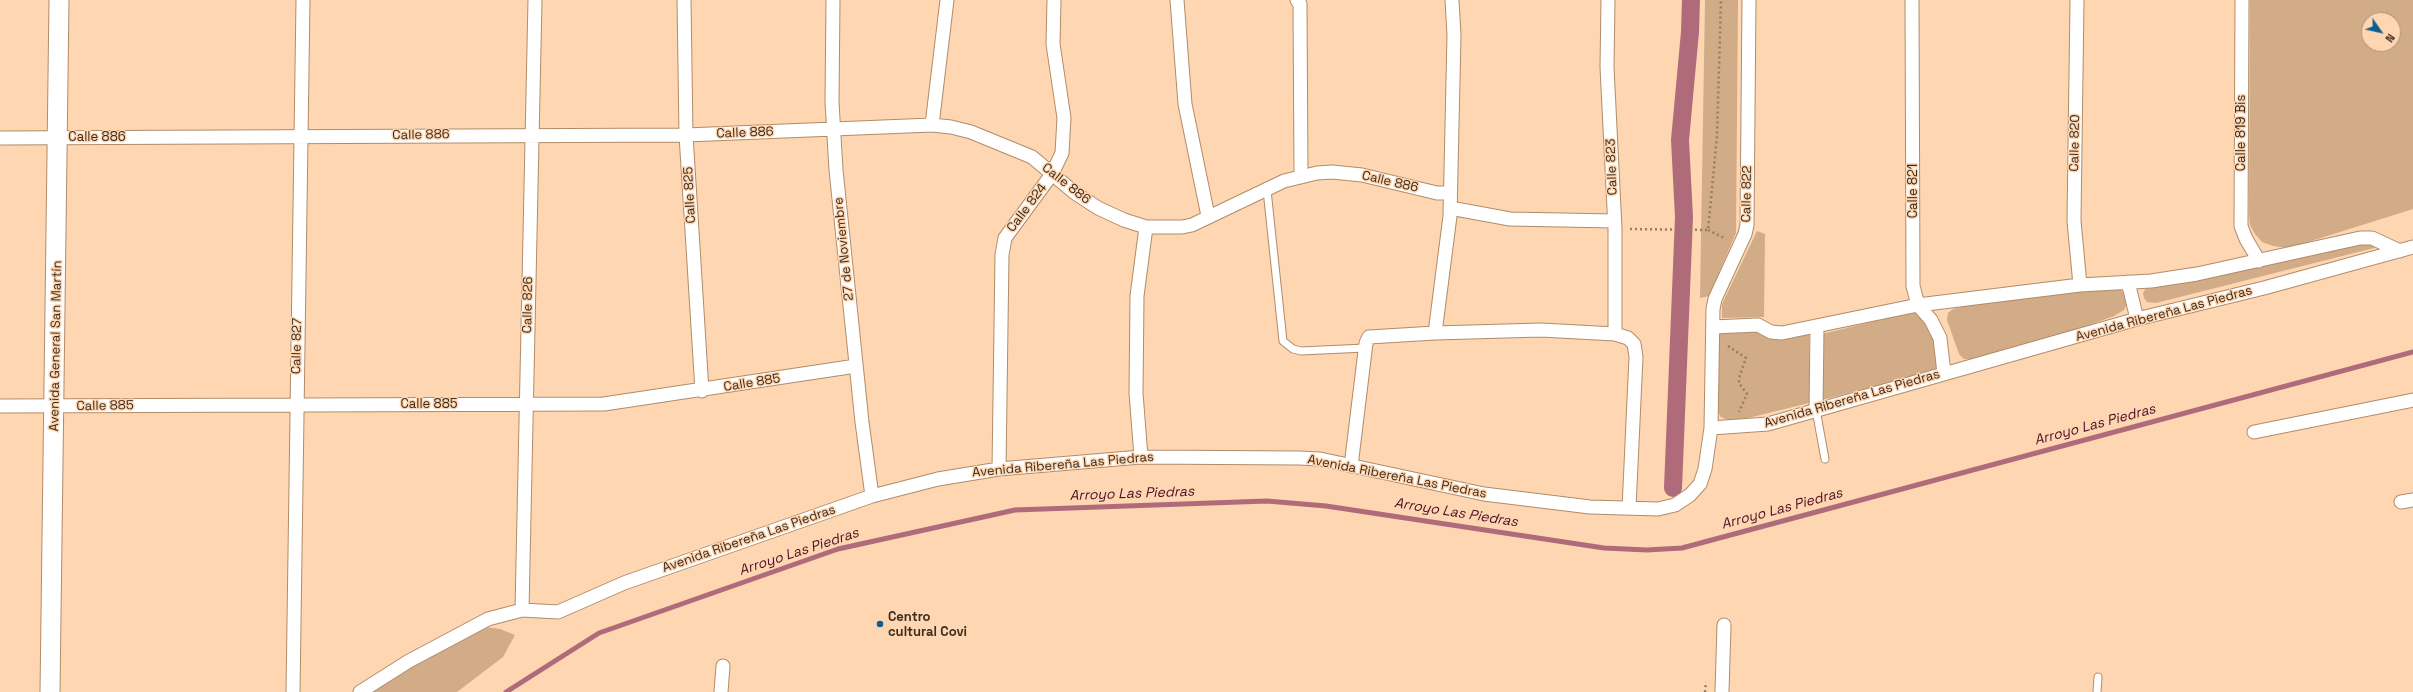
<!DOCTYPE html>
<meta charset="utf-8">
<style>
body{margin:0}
#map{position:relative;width:2413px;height:692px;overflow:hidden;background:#fed6b2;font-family:"Space Grotesk",sans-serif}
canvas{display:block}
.north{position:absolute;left:2361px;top:12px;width:40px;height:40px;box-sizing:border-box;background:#fed6b2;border:1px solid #b09277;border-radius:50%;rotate:124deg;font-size:11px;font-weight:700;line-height:16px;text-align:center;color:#3c2d1f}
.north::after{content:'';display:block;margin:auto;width:14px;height:18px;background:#0f5c8f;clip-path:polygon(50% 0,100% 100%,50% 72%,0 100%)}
</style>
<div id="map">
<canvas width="2413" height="692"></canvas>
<div class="north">N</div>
</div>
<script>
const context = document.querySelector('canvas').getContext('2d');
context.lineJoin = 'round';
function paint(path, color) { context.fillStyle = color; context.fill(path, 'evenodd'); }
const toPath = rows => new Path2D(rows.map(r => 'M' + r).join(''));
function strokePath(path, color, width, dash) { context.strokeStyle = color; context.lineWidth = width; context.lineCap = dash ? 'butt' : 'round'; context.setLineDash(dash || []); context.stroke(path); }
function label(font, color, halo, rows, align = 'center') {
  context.font = font + ' "Space Grotesk",sans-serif'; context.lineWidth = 3; context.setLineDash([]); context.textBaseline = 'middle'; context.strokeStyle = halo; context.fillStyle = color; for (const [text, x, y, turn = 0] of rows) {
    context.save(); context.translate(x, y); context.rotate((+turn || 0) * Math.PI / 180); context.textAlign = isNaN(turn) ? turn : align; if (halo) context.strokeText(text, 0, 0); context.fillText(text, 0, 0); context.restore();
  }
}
paint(toPath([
 [1705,0,1738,0,1736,233,1709,296,1700,298],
 [2250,0,2413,0,2413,209,2289,248,2273,246,2262,242,2255,234,2250,225,2249,213],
 [2369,20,2393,20,2393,44,2369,44],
 [1757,231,1765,234,1764,317,1722,318,1722,304],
 [2358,242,2382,246,2156,303,2147,302,2144,298,2143,293,2147,286],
 [2108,287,2121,290,2125,295,2127,303,2124,310,2114,316,2081,328,1973,359,1964,359,1959,354,1947,320,1948,313,1953,309,1990,300],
 [1916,311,1929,322,1936,341,1940,369,1822,400,1822,334],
 [1718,330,1809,333,1809,403,1732,422,1721,417,1717,411],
 [485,627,500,629,515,635,503,657,457,692,374,692,415,662]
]), '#d2ab87');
strokePath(toPath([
 [506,692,599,633,838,549,1015,510,1267,501,1326,506,1604,548,1647,550,1682,548,2413,352]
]), '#b06b7b', 5);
strokePath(toPath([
 [1673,488,1684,217,1680,140,1690,32,1691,0]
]), '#b06b7b', 18);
const lane = toPath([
 [1267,190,1283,341,1293,349,1301,351,1365,348],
 [1816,410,1825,459],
 [2097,692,2098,677]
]);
const street = toPath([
 [684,0,686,135,702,391],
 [833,0,832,102,836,170,862,422,872,496],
 [1177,0,1185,104,1208,216],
 [1297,0,1300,4,1301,176],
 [1608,0,1607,67,1615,229,1615,334],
 [1912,0,1913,286,1918,305,1931,320,1940,338,1944,373],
 [2077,0,2074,221,2080,285],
 [2242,0,2241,226,2246,239,2259,261],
 [932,125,947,0],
 [0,138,686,135,932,125,951,127,971,132,1032,157,1075,193,1098,208,1124,220,1146,227,1182,227,1192,225,1284,181,1317,173,1332,172,1362,175,1437,193,1450,193],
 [1450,208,1510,219,1614,221],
 [2128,282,2137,319],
 [1713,327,1758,325,1771,332,1782,333,1918,305,2080,285,2151,281,2197,274,2360,238,2372,238,2400,251],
 [1435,333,1450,216,1454,35,1452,0],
 [0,406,604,404,856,366],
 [1816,410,1817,327],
 [1711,428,1768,424,2137,319,2264,288,2413,247],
 [2254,432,2413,400],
 [1141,457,1136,393,1137,296,1146,227],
 [1351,466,1366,343,1369,337,1435,333,1541,330,1615,334,1628,338,1634,344,1636,357,1629,508],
 [999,469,1002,255,1005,238,1052,174,1062,153,1064,118,1053,44,1054,0],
 [2401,502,2413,500],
 [522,610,535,0],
 [293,692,303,0],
 [360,692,409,661,488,619,522,610,558,612,624,583,872,496,938,479,999,469,1141,457,1299,458,1320,459,1484,494,1590,507,1658,509,1675,505,1690,495,1700,484,1705,469,1711,428,1713,309,1715,299,1745,234,1747,225,1749,0],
 [721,692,723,666],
 [1722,692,1724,625]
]);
const secondary = toPath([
 [50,692,59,0]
]);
strokePath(lane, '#b18c69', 9);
strokePath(street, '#b18c69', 15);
strokePath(secondary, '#b18c69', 21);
strokePath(toPath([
 [1630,229,1708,230,1717,136,1721,0],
 [1708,230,1726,239],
 [1728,346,1746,358,1739,378,1739,383,1747,394,1739,412],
 [1705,692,1706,682]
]), '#987d65', 2.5, [2, 3]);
strokePath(lane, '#fff', 7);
strokePath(street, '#fff', 13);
strokePath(secondary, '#fff', 19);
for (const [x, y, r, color] of [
 [880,624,4,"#0f5c8f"]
]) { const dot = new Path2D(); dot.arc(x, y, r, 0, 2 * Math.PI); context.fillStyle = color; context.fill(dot); strokePath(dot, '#fed6b2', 1.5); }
label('13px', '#3c2d1f', '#fed6b2', [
 ["Calle 886",745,133,-2],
 ["Calle 819 Bis",2241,133,-90],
 ["Calle 886",421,135,-1],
 ["Calle 886",97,137],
 ["Calle 820",2075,143,-89],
 ["Calle 823",1612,167,-92],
 ["Calle 886",1390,182,13],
 ["Calle 886",1066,184,38],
 ["Calle 821",1913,191,-90],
 ["Calle 822",1747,194,-89],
 ["Calle 825",690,195,-93],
 ["Calle 824",1027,208,-53],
 ["27 de Noviembre",844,249,-96],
 ["Calle 826",528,305,-89],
 ["Avenida Ribereña Las Piedras",2164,314,-15],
 ["Avenida General San Martín",56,346,-89],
 ["Calle 827",297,346,-89],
 ["Calle 885",752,383,-9],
 ["Avenida Ribereña Las Piedras",1852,399,-16],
 ["Calle 885",429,404],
 ["Calle 885",105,406,-1],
 ["Avenida Ribereña Las Piedras",1063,465,-5],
 ["Avenida Ribereña Las Piedras",1397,477,11],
 ["Avenida Ribereña Las Piedras",749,539,-19]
]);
label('bold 13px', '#3c2d1f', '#fed6b2', [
 ["Centro",888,617],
 ["cultural Covi",888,632]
], 'left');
label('italic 14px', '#4d0d24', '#fed6b2', [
 ["Arroyo Las Piedras",2095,425,-15],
 ["Arroyo Las Piedras",1132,494,-2],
 ["Arroyo Las Piedras",1782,509,-15],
 ["Arroyo Las Piedras",1456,513,9],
 ["Arroyo Las Piedras",799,552,-18]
]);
</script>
